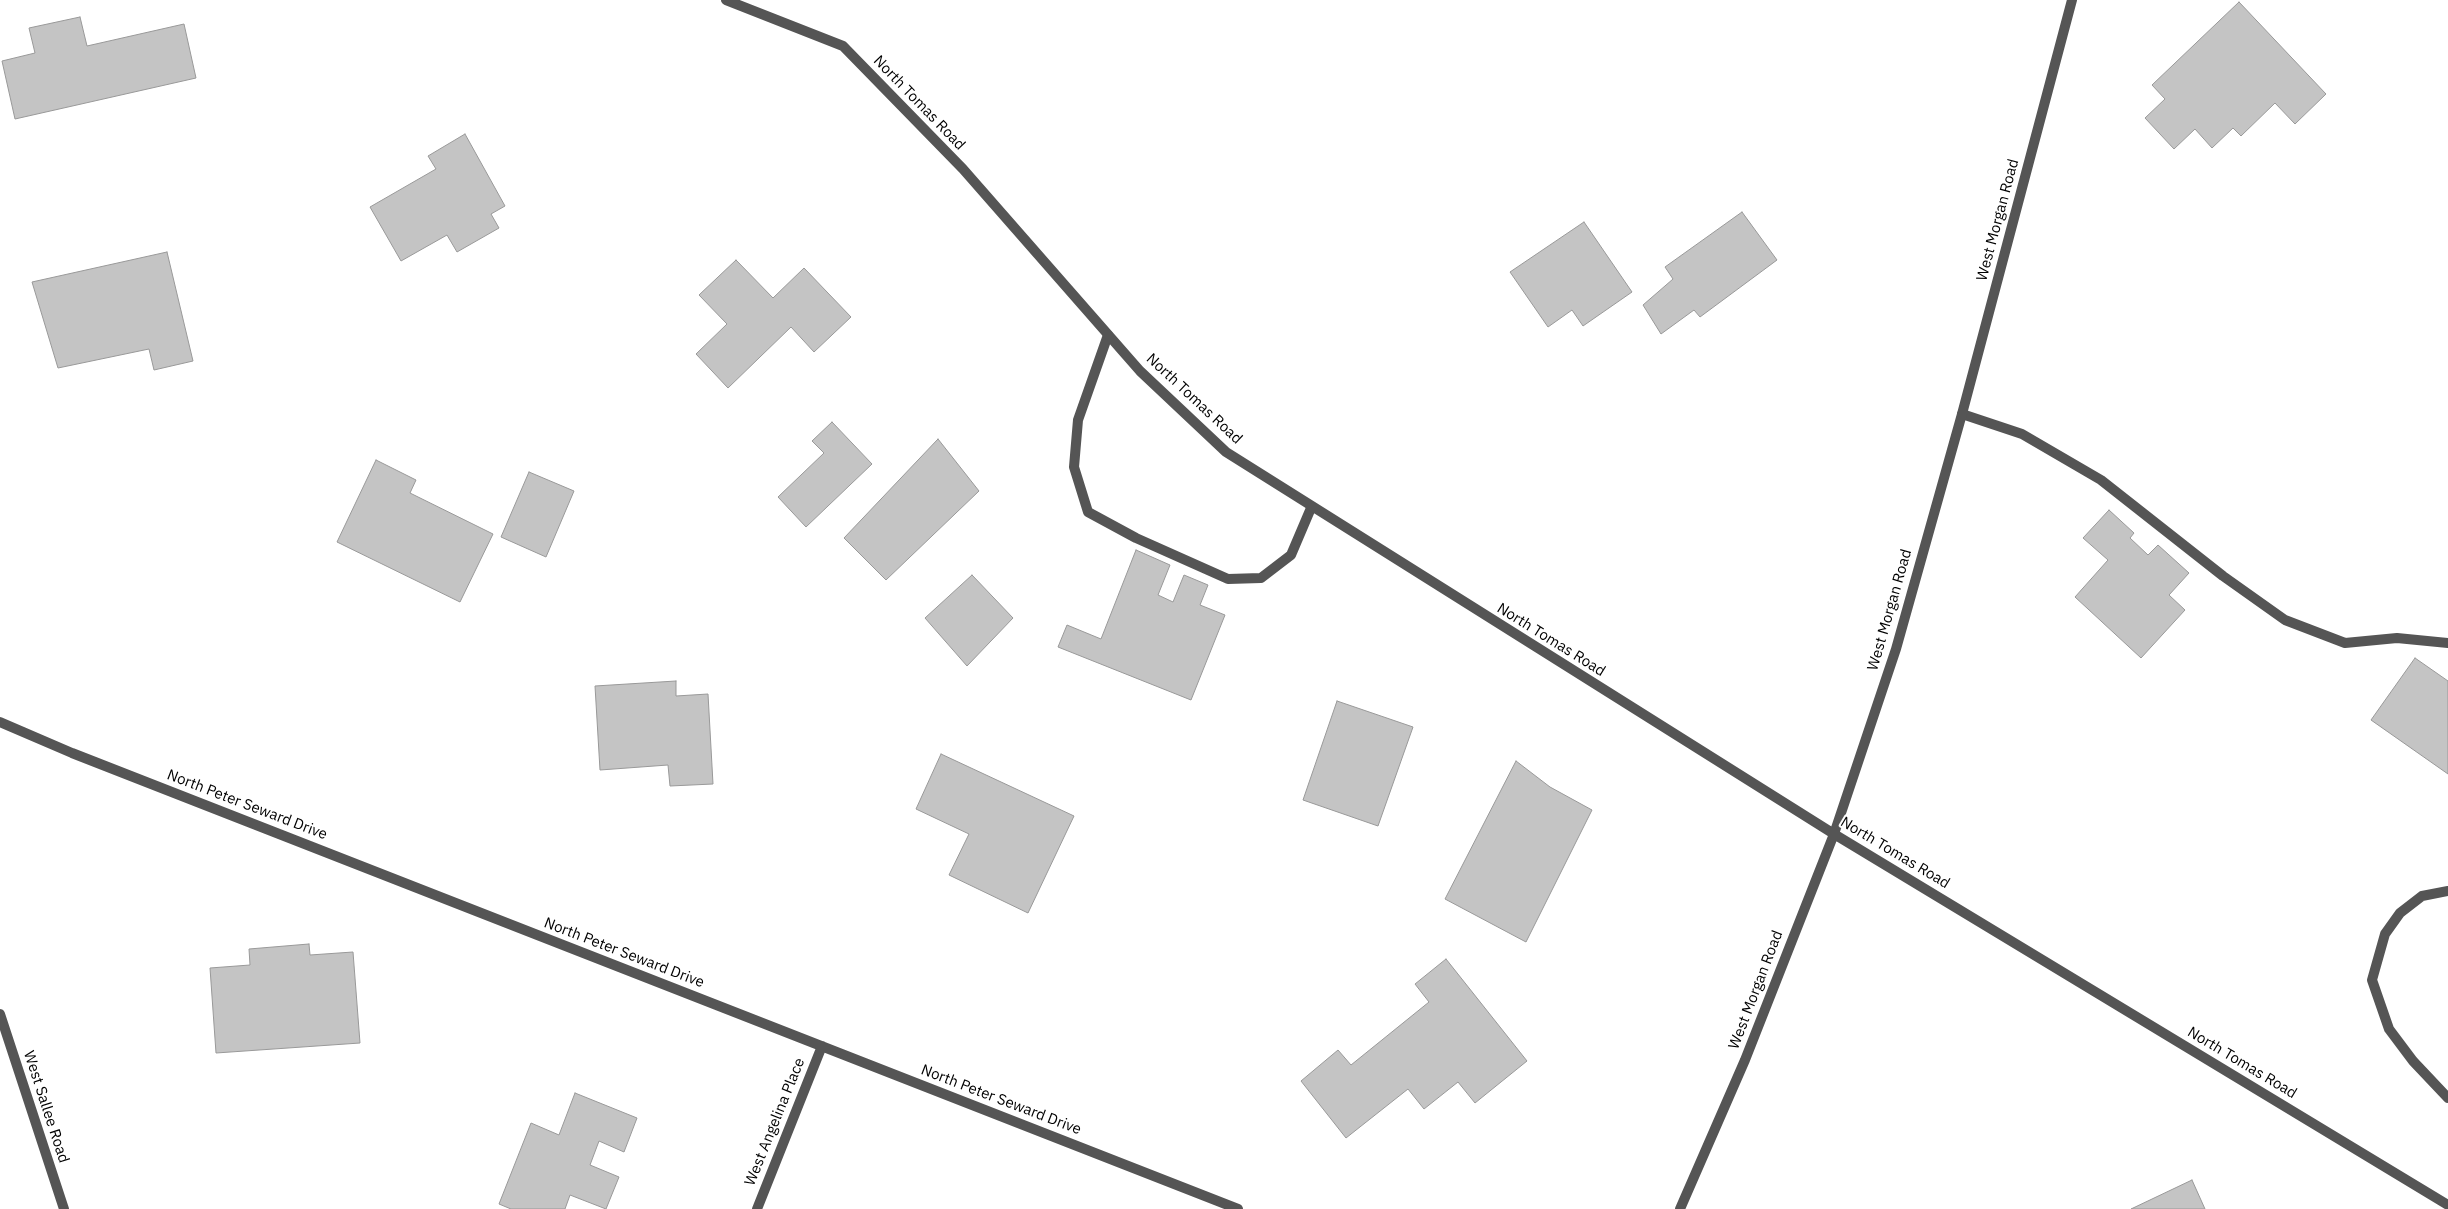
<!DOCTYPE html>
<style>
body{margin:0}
canvas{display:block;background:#fff}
</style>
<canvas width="2448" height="1209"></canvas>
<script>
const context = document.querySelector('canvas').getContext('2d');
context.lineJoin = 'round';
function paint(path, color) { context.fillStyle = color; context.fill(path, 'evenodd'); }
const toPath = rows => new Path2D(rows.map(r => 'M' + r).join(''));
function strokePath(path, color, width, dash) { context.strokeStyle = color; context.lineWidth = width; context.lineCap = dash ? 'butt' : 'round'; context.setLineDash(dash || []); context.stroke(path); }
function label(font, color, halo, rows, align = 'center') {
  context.font = font + ' "IBM Plex Sans",sans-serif'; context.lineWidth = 4; context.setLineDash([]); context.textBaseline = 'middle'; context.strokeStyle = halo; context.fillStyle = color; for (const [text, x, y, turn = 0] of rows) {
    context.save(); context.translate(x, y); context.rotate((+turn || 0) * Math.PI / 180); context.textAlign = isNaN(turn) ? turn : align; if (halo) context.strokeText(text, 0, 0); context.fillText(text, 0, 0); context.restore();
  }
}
const building = toPath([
 [2239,2,2326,94,2295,124,2275,103,2241,136,2233,128,2212,148,2195,129,2174,149,2145,118,2165,99,2152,85,2239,2],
 [80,17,87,46,184,24,196,78,15,119,2,61,35,53,29,28,80,17],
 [465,134,505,206,491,214,499,228,457,252,447,235,401,261,370,207,436,169,428,156,465,134],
 [1742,212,1777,260,1700,317,1694,310,1661,334,1643,305,1673,279,1665,267,1742,212],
 [1584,222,1632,292,1583,326,1572,310,1548,327,1510,272,1584,222],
 [167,252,193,361,154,370,149,349,58,368,32,282,167,252],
 [736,260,773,298,804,268,851,317,814,352,791,327,728,388,696,354,727,324,699,295,736,260],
 [832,422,872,464,806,527,778,497,824,453,812,441,832,422],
 [938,439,979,491,886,580,844,538,938,439],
 [376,460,416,480,410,493,493,534,460,602,337,542,376,460],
 [529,472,574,491,546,557,501,537,529,472],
 [2109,510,2134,533,2130,538,2148,555,2158,545,2189,573,2169,595,2185,610,2141,658,2075,597,2108,560,2083,538,2109,510],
 [1136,550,1170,565,1158,595,1173,602,1184,575,1208,585,1200,605,1225,615,1191,700,1058,647,1067,625,1101,639,1136,550],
 [972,575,1013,618,967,666,925,618,972,575],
 [2415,658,2448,681,2448,774,2371,720,2415,658],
 [676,681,676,696,708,694,713,784,670,786,668,765,600,770,595,686,676,681],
 [1337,701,1413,727,1378,826,1303,800,1337,701],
 [941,754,1074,816,1028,913,949,875,969,834,916,809,941,754],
 [1516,761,1550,787,1592,810,1526,942,1445,899,1516,761],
 [309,944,310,955,353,952,360,1043,216,1053,210,968,250,965,249,949,309,944],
 [1446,959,1527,1061,1475,1103,1458,1082,1424,1109,1408,1089,1346,1138,1301,1081,1338,1050,1351,1065,1429,1002,1415,984,1446,959],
 [575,1093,637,1118,624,1152,599,1141,590,1165,619,1177,606,1209,570,1195,565,1209,511,1209,499,1204,531,1123,559,1135,575,1093],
 [2192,1180,2205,1209,2131,1209,2192,1180]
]);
paint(building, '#c4c4c4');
strokePath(building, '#999', 1);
strokePath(toPath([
 [1108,335,1078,420,1074,467,1088,512,1136,538,1228,579,1261,578,1291,555,1311,508],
 [1962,414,2022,434,2101,480,2223,576,2285,620,2345,643,2397,638,2448,643],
 [2448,891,2422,896,2400,913,2385,934,2372,980,2389,1029,2413,1061,2448,1098]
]), '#555', 10);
strokePath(toPath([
 [726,0,843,46,963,169,1140,371,1226,452,1834,834,2448,1205],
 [0,722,72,753,1238,1209],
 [0,1014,64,1209],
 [757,1209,822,1046],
 [1680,1209,1745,1060,1834,834,1896,649,1962,414,2072,0]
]), '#555', 10);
label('15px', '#000', '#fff', [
 ["North Tomas Road",919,103,46],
 ["West Morgan Road",1998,220,-75],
 ["North Tomas Road",1194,399,43],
 ["West Morgan Road",1890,610,-74],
 ["North Tomas Road",1551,640,32],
 ["North Peter Seward Drive",247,805,21],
 ["North Tomas Road",1895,853,31],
 ["North Peter Seward Drive",624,953,21],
 ["West Morgan Road",1756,990,-69],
 ["North Tomas Road",2242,1063,31],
 ["North Peter Seward Drive",1001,1100,21],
 ["West Sallee Road",46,1107,72],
 ["West Angelina Place",775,1122,-68]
]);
</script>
